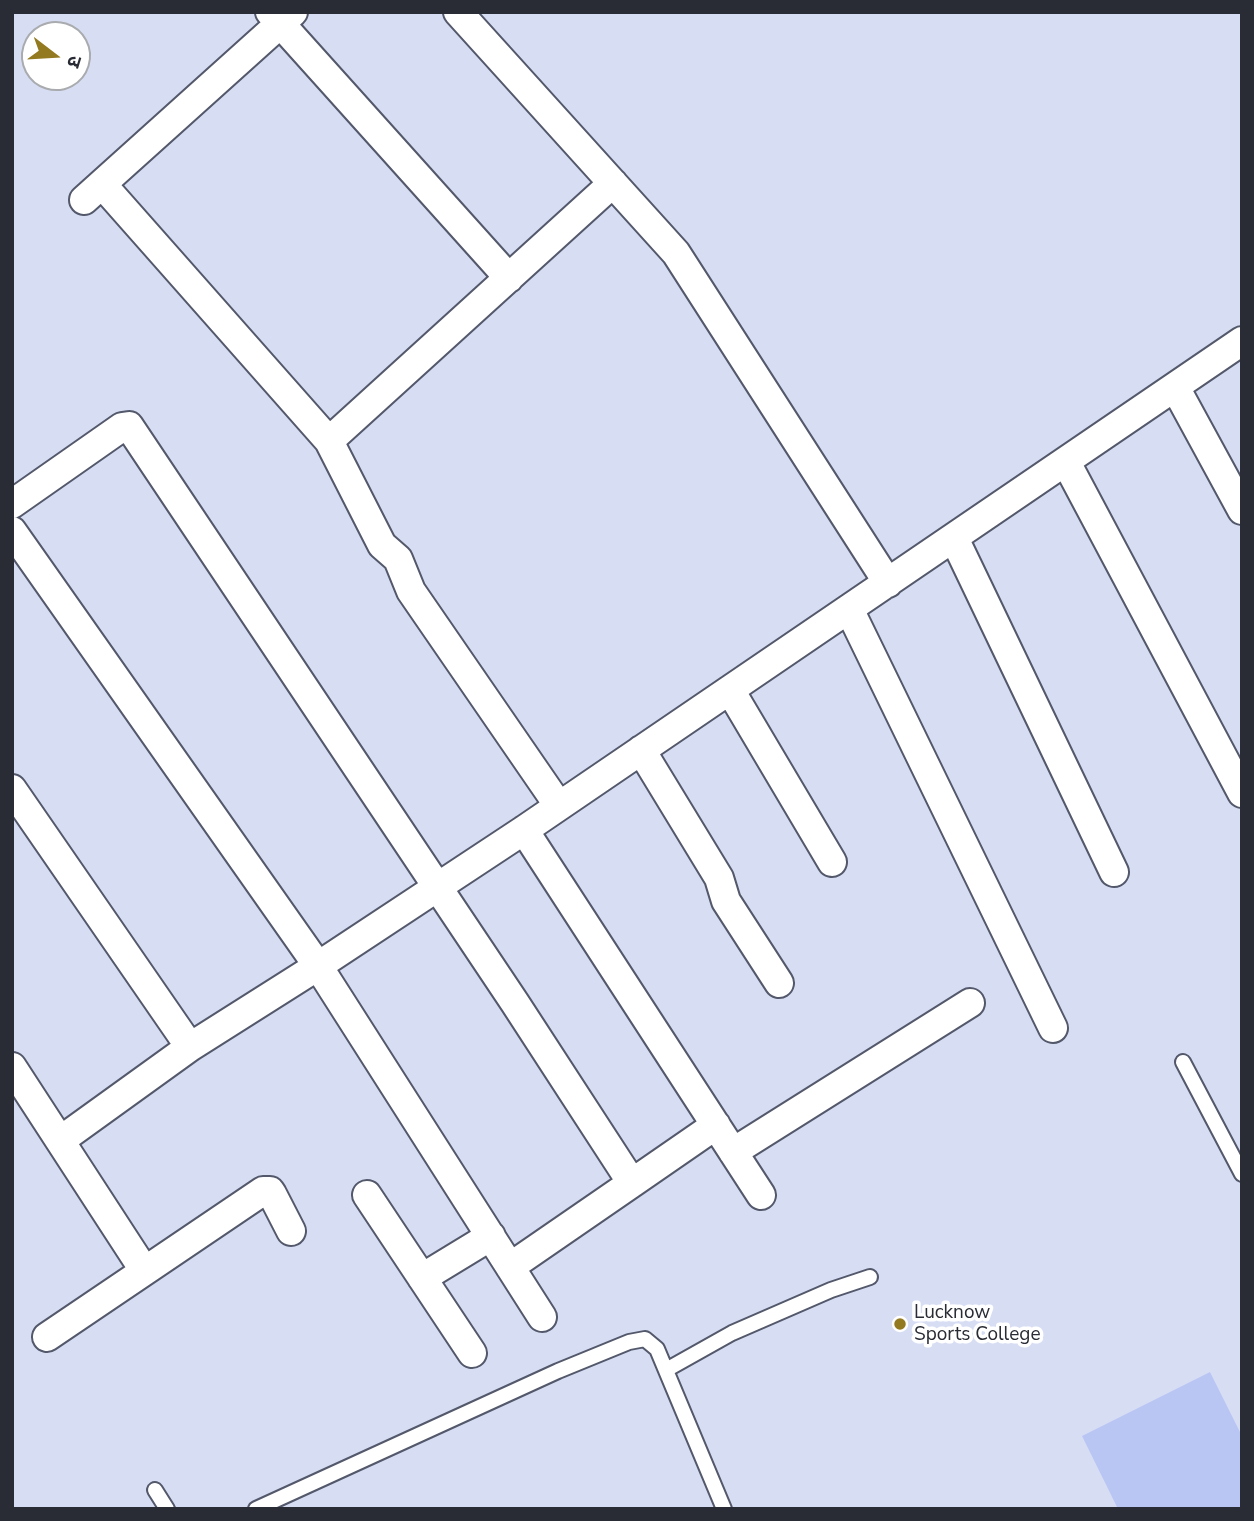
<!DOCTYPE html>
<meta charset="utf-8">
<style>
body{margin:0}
#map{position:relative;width:1254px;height:1521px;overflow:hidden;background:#d7def4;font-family:"Nunito Sans","Noto Sans Devanagari",sans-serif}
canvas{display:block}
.frame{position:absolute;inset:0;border:14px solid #292c34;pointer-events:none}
.north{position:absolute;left:21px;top:21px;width:70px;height:70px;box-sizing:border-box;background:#fff;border:2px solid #a9abae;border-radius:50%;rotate:107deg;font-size:19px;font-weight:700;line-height:28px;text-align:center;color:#292c34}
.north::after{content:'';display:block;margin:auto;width:24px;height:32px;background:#937920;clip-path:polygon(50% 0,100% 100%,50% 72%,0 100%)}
</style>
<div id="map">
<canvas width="1254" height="1521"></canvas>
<div class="frame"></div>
<div class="north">उ</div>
</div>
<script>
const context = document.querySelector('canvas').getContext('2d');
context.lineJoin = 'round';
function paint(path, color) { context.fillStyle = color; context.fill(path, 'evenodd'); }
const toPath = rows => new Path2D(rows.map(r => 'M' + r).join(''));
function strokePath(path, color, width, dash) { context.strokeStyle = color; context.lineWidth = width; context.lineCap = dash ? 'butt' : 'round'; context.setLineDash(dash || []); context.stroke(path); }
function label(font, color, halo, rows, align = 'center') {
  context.font = font + ' "Nunito Sans",sans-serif'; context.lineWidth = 7; context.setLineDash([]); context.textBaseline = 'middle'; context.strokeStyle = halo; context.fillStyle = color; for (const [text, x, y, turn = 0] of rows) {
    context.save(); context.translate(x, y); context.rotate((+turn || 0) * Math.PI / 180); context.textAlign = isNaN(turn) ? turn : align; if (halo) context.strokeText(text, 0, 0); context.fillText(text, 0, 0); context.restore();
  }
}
paint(toPath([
 [1210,1372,1242,1436,1242,1509,1118,1509,1082,1436]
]), '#b9c6f3');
const service = toPath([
 [1183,1062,1242,1174],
 [666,1370,732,1333,831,1290,870,1277],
 [155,1490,167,1509],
 [256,1509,558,1371,629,1342,645,1339,657,1349,724,1509]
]);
const minor = toPath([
 [270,12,509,278],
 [458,12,676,253,888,583],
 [103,183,108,191,329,441,382,545,398,559,411,591,559,806],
 [84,200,293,12],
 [1175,387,1242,510],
 [329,441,613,183],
 [1066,462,1242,793],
 [12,504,122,427,129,426,515,1003,632,1183,510,1267],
 [12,531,318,966,542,1317],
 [954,538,1114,872],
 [849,609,1053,1028],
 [730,690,832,862],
 [641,750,719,878,726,901,779,983],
 [12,789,190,1047],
 [524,830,761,1195],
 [12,1067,144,1270],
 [61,1140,190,1047,318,966,524,830,1242,341],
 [733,1152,970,1003],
 [632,1183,716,1125],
 [367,1195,472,1353],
 [422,1278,491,1236],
 [47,1337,263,1191,270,1191,272,1194,291,1231]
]);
strokePath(service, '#53586b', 18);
strokePath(minor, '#53586b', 32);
strokePath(service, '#fff', 14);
strokePath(minor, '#fff', 28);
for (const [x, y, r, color] of [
 [900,1324,7,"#937920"]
]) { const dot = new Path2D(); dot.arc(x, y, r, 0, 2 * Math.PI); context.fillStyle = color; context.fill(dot); strokePath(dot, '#fff', 2.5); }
label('19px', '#292c34', '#fff', [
 ["Lucknow",914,1313],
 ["Sports College",914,1335]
], 'left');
</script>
